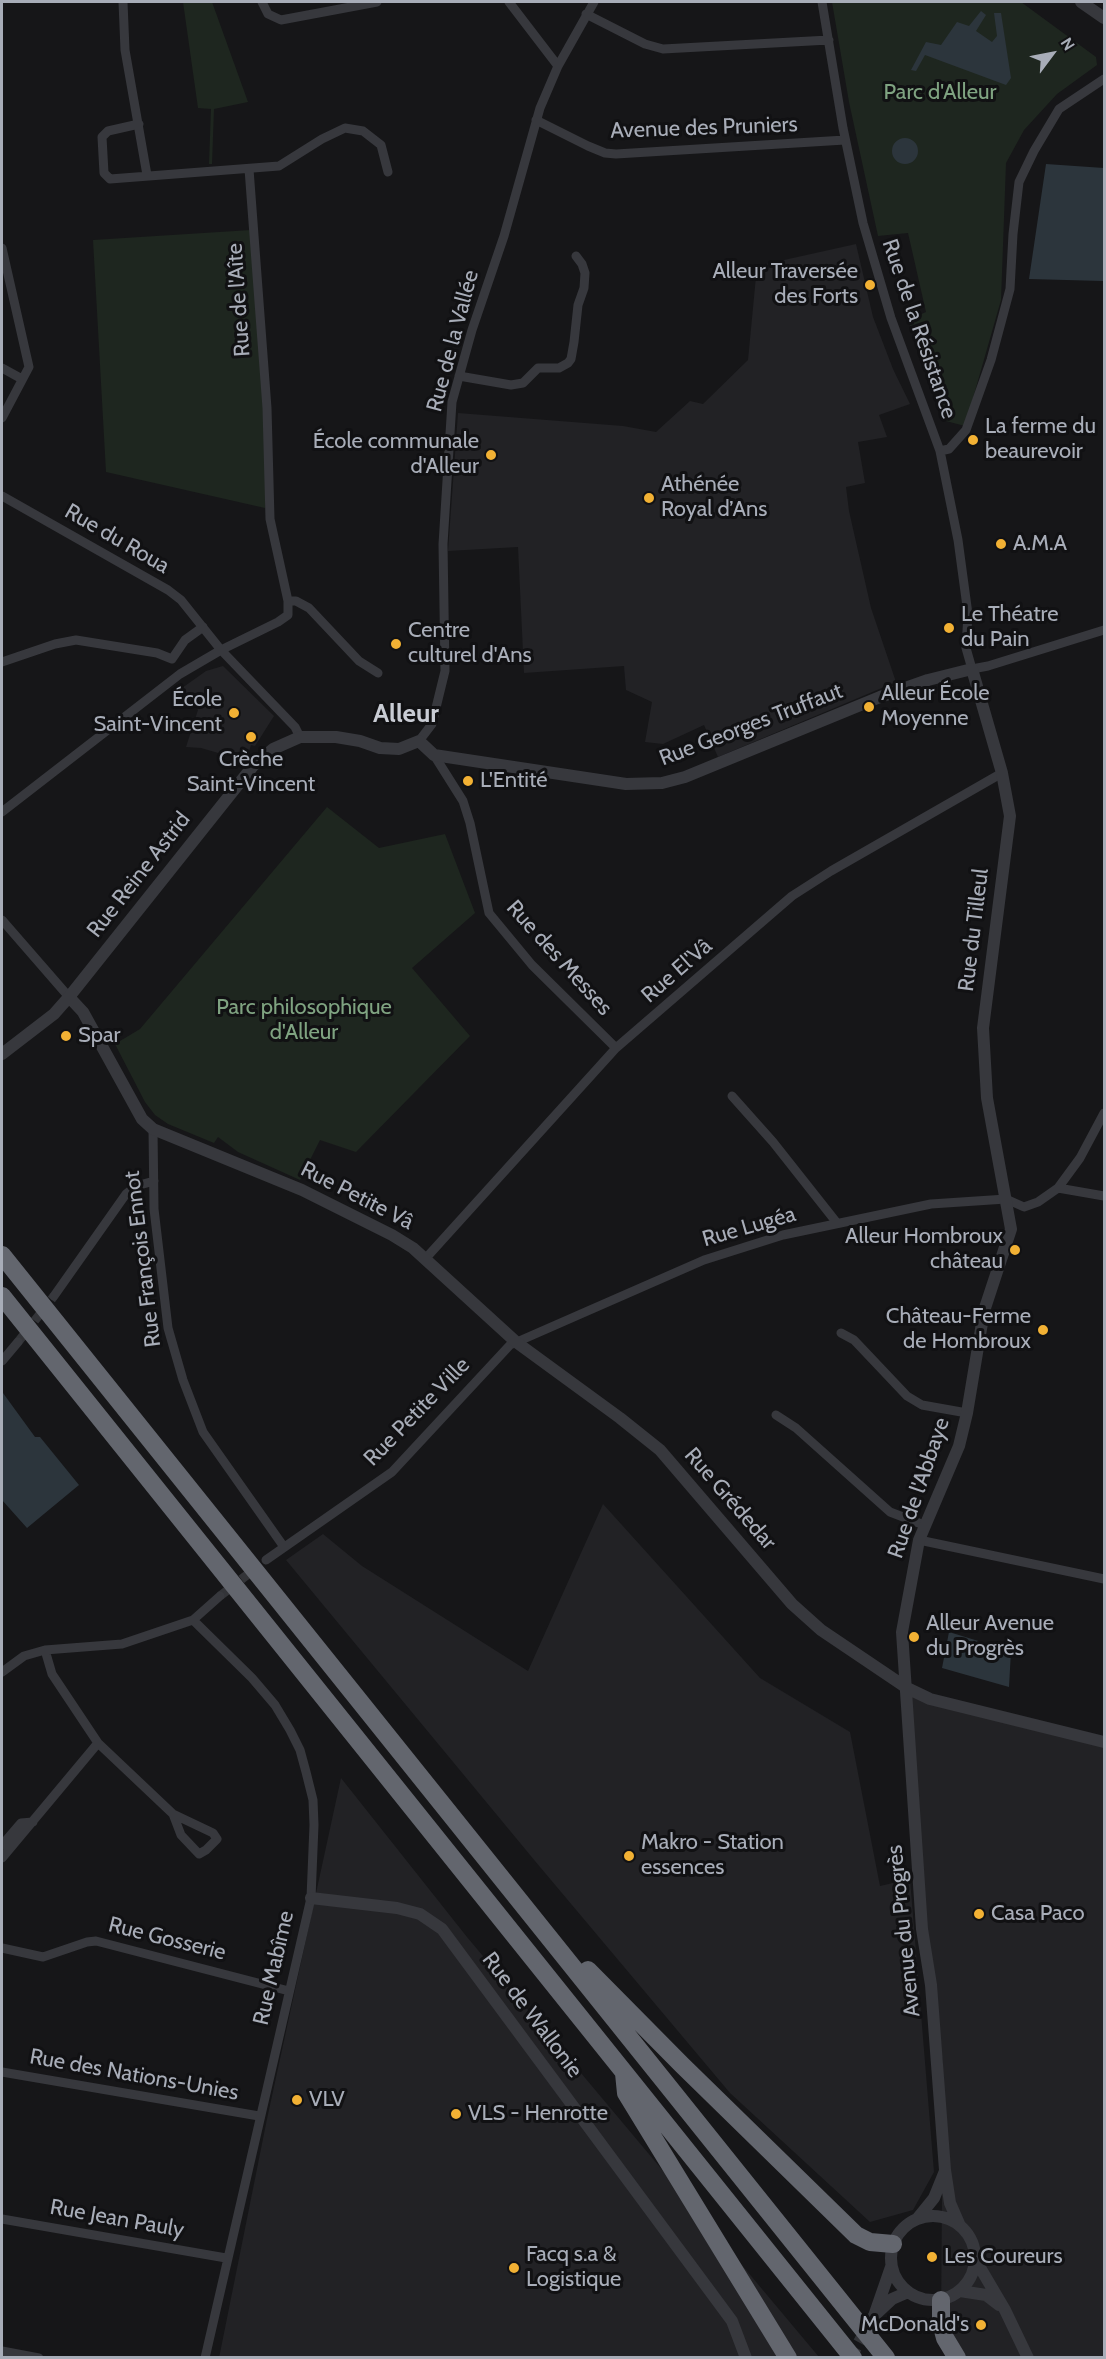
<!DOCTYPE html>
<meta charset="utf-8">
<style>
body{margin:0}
#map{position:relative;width:1106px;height:2359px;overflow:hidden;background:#161618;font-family:Cabin,sans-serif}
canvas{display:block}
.frame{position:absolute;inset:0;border:3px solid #a8adb8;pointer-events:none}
.north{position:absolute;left:1022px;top:24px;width:60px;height:60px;-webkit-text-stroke:4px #111113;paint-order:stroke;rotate:58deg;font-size:16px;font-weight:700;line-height:24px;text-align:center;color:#a8adb8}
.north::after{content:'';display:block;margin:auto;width:21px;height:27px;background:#a8adb8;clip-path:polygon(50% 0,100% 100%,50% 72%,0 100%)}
</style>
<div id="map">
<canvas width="1106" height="2359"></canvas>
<div class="frame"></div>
<div class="north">N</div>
</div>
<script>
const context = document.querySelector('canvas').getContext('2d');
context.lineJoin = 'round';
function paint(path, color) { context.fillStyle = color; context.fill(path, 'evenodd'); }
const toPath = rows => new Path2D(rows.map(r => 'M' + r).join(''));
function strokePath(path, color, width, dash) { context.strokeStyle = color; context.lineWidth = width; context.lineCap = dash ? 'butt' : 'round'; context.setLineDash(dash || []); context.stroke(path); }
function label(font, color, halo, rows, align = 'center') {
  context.font = font + ' Cabin,sans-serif'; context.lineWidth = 6; context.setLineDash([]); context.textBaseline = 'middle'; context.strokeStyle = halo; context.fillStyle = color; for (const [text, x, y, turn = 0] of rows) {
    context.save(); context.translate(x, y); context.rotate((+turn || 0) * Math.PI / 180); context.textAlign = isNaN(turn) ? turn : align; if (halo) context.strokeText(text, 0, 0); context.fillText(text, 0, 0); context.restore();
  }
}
paint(toPath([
 [856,244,873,317,893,369,910,404,879,415,887,437,858,442,865,483,846,487,849,511,871,608,896,682,718,757,704,725,663,744,645,742,652,702,626,690,624,666,524,673,518,547,448,551,458,413,623,426,656,432,690,401,703,404,748,360,757,266],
 [223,666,274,716,255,746,251,745,246,761,201,748,186,747,198,710,182,688,206,671],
 [603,1504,760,1678,850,1732,880,1886,910,1879,934,2172,913,2210,870,2222,730,2093,535,1861,286,1560,323,1534,362,1566,528,1671],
 [910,1695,1104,1747,1104,2357,964,2357,941,2323,943,2064,920,1899],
 [341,1778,467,1937,819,2357,219,2358,267,2119]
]), '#222225');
paint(toPath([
 [183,2,212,2,248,102,214,109,212,164,209,164,211,109,198,108],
 [832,2,1021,2,1096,57,1097,65,1057,94,1024,130,1006,163,1001,300,965,426,946,421,908,320,926,312,908,233,878,236,849,102],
 [251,230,267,408,265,508,106,472,93,240],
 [327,807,379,848,445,834,475,913,412,968,470,1036,356,1152,320,1140,300,1180,238,1152,218,1137,214,1143,168,1124,155,1115,145,1102,115,1044,140,1029]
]), '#1e261f');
paint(toPath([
 [981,11,986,15,976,31,992,42,997,36,994,13,1001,13,1011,78,1006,85,925,55,916,71,911,70,926,42,941,45,957,22,969,26],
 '892 151a13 13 0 1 1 26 0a13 13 0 1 1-26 0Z',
 [1046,164,1104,168,1103,281,1029,279],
 [3,1393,35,1437,40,1437,79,1485,27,1528,2,1500],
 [949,1632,1011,1651,1009,1687,942,1668]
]), '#2c353c');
strokePath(toPath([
 [18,1342,54,1296],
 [220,1596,256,1568]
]), '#333438', 9, [9, 4.5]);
strokePath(toPath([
 [850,2358,874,2316]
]), '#333438', 12, [12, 6]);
strokePath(toPath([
 [123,2,125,50,147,175],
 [262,2,268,14,281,20,377,2],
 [509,2,558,66],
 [822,2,843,128,863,223,891,318,940,451,958,540,968,614,966,648,972,669,988,666,1104,630],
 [586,14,645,44,663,49,829,40],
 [536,120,588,146,605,153,616,154,845,140],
 [139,124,108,131,102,137,104,173,110,179,279,166,322,139,345,128,363,131,381,145,388,172],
 [2,248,29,367,2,418],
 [2,368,22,379],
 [459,376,511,385,523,383,538,368,559,368,568,363,571,359,574,342,578,305,584,288,585,273,582,264,576,256],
 [940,451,949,449,966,430,991,360,1010,289,1013,234,1019,182,1034,151,1059,109,1104,79],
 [2,496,168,590,181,600,221,650,295,727,300,737],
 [288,601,296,601,309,608,359,661,378,673],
 [172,659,185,640,203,627],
 [2,662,55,644,76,640,157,653,172,659],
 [419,741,432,724,445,671,443,544,452,402,472,330,504,236,540,108,558,66,594,2],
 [434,755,463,801,470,823,489,913,532,965,616,1048],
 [2,812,180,674,221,650,278,622,288,615,288,601,270,519,267,408,249,169],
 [2,920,69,997],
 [732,1096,773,1142,837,1223],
 [153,1129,154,1209,168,1328,183,1380,203,1432,284,1547],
 [1058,1188,1104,1196],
 [426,1258,616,1048,792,896,831,871,1002,773],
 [54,1296,126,1194,136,1186,154,1181],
 [841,1333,854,1340,907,1396,922,1405,967,1413],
 [2,1361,18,1342],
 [776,1415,796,1428,890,1512,924,1525],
 [919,1540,1104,1579],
 [266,1560,392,1472,510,1345,704,1260,783,1235,931,1204,1006,1199,1024,1207,1038,1202,1058,1188,1080,1158,1104,1113],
 [193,1620,252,1678,275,1705,290,1730,300,1750,306,1772,313,1800,314,1825,311,1898,205,2358],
 [45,1650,52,1674,98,1743,173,1814,181,1835,199,1854,206,1850,217,1839,213,1833,173,1814],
 [2,1672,24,1656,45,1650,122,1644,193,1620,220,1596],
 [2,1845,21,1823,33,1822],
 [2,1858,98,1743],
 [2,1948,43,1957,87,1942,96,1941,289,1991],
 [2,2072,259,2116],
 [2,2219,226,2258],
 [2,2351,39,2358]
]), '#37383d', 9);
strokePath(toPath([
 [1081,2,1104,18],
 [69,997,83,1012,142,1119,153,1129,302,1190,392,1235,413,1248,516,1342,620,1418,660,1450,792,1604,821,1630,907,1688,930,1699,1104,1742],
 [2,1054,54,1014,69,997,253,766,273,749,300,737,336,737,360,741,380,748,399,749,419,741,434,755,626,784,662,783,685,777,880,697,928,680,972,669,1002,773,1010,816,983,1028,987,1098,1011,1229,984,1311,967,1413,959,1446,919,1540,902,1632,922,1929,931,1985,945,2170,950,2203,960,2226],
 [311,1898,397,1908,420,1914,442,1929,732,2321,746,2358],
 '891 2258a42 42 0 1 1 84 0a42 42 0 1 1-84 0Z',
 [917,2219,934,2198,945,2171],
 [975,2259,1005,2310,1028,2358],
 [960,2291,986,2295,999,2305],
 [877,2313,892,2299,908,2292],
 [874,2316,891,2267]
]), '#37383d', 12);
strokePath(toPath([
 [2,1255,886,2358],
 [2,1296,853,2358],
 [588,1970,682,2065,856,2235,870,2242,893,2244],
 [624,2073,626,2093,788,2358],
 [941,2300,941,2323,945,2338,957,2358]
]), '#63666e', 18);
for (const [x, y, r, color] of [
 [870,285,6,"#f2b134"],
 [973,440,6,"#f2b134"],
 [491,455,6,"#f2b134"],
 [649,498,6,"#f2b134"],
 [1001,544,6,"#f2b134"],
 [949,628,6,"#f2b134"],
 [396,644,6,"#f2b134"],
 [869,707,6,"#f2b134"],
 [234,713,6,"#f2b134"],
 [251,737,6,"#f2b134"],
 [468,781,6,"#f2b134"],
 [66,1036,6,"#f2b134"],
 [1015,1250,6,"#f2b134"],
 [1043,1330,6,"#f2b134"],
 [914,1637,6,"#f2b134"],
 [629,1856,6,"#f2b134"],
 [979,1914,6,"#f2b134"],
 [297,2100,6,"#f2b134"],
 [456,2114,6,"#f2b134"],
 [932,2257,6,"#f2b134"],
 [514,2268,6,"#f2b134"],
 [981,2325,6,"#f2b134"]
]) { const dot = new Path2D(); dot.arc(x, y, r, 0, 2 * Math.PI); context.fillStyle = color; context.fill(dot); strokePath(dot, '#111113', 2); }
label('22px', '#7fa381', '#111113', [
 ["Parc d'Alleur",940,93],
 ["Parc philosophique",304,1008],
 ["d'Alleur",304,1033]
]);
label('22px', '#a8adb8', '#111113', [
 ["Avenue des Pruniers",704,128,-2],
 ["Rue de l'Aîte",239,300,-94],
 ["Rue de la Résistance",919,329,71],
 ["Rue de la Vallée",453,341,-75],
 ["Rue du Roua",117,539,30],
 ["Rue Georges Truffaut",751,725,-21],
 ["Rue Reine Astrid",139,875,-52],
 ["Rue du Tilleul",974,930,-83],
 ["Rue des Messes",559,958,48],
 ["Rue El'Vâ",677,971,-41],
 ["Rue Petite Vâ",357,1196,27],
 ["Rue Lugéa",749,1227,-16],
 ["Rue François Ennot",143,1259,-97],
 ["Rue Petite Ville",417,1412,-46],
 ["Rue de l'Abbaye",919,1488,-71],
 ["Rue Grédedar",730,1499,49],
 ["Avenue du Progrès",904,1931,-96],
 ["Rue Gosserie",167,1939,14],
 ["Rue Mabîme",274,1968,-77],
 ["Rue de Wallonie",532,2015,53],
 ["Rue des Nations-Unies",134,2075,10],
 ["Rue Jean Pauly",117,2219,10]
]);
label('22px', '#a8adb8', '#111113', [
 ["Alleur Traversée",858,272,"right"],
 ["des Forts",858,297,"right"],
 ["La ferme du",985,427],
 ["beaurevoir",985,452],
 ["École communale",479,442,"right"],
 ["d'Alleur",479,467,"right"],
 ["Athénée",661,485],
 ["Royal d’Ans",661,510],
 ["A.M.A",1013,544],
 ["Le Théatre",961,615],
 ["du Pain",961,640],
 ["Centre",408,631],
 ["culturel d'Ans",408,656],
 ["Alleur École",881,694],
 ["Moyenne",881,719],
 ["École",222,700,"right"],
 ["Saint-Vincent",222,725,"right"],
 ["Crèche",251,760,"center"],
 ["Saint-Vincent",251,785,"center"],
 ["L'Entité",480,781],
 ["Spar",78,1036],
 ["Alleur Hombroux",1003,1237,"right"],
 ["château",1003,1262,"right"],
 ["Château-Ferme",1031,1317,"right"],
 ["de Hombroux",1031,1342,"right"],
 ["Alleur Avenue",926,1624],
 ["du Progrès",926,1649],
 ["Makro - Station",641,1843],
 ["essences",641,1868],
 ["Casa Paco",991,1914],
 ["VLV",309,2100],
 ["VLS - Henrotte",468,2114],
 ["Facq s.a &",526,2255],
 ["Logistique",526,2280],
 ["Les Coureurs",944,2257],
 ["McDonald's",969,2325,"right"]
], 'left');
label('bold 26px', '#c9ccd4', '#111113', [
 ["Alleur",406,714]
]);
</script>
